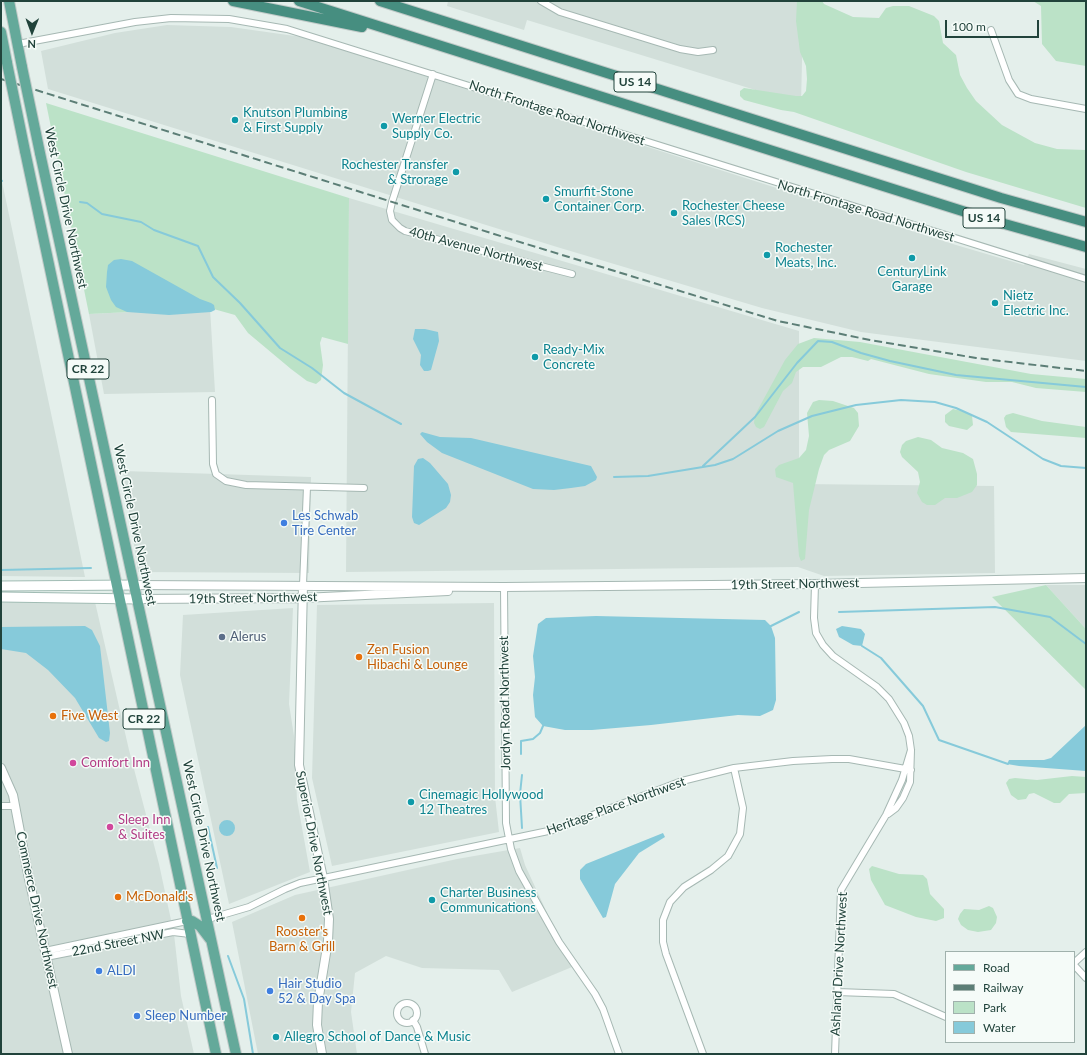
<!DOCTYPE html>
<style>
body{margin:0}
#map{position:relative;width:1087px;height:1055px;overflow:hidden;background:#e4efeb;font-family:Lato,sans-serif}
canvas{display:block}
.frame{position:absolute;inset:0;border:2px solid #21433b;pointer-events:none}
.legend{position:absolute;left:945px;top:951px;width:130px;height:92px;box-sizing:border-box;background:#f5fbf8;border:1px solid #a0b1ac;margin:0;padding:5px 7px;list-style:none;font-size:12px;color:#21433b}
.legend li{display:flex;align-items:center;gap:8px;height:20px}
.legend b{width:20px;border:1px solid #a0b1ac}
.north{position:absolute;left:12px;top:12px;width:40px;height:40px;-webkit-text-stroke:3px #f5fbf8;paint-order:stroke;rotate:181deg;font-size:11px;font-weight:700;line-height:16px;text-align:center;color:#21433b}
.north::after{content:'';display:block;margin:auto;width:14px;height:18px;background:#21433b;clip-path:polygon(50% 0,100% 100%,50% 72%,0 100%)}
.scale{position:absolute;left:945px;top:20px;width:94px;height:18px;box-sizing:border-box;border:2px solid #21433b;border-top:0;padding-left:5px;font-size:12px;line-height:14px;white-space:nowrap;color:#21433b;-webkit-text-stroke:3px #f5fbf8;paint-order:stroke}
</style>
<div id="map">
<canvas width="1087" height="1055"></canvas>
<div class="frame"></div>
<ul class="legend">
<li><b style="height:5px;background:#64a99a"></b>Road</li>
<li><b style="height:5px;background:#5c7e76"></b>Railway</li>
<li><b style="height:11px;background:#bbe2c7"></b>Park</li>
<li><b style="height:11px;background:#86cada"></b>Water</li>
</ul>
<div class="north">N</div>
<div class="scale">100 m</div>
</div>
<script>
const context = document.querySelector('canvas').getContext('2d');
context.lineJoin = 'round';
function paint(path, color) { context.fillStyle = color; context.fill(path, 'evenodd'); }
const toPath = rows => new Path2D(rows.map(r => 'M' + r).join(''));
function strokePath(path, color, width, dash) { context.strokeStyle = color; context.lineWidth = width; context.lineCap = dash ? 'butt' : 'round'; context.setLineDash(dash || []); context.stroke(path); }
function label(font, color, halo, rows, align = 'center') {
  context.font = font + ' Lato,sans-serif'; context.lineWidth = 3; context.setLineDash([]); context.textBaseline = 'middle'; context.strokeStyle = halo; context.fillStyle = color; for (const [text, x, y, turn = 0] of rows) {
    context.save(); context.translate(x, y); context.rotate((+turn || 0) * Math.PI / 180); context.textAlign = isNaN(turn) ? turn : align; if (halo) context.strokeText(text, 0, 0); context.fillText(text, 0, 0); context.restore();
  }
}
paint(toPath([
 [448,1,802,1,803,19,801,104,527,20,524,30,447,6],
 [167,25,231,27,302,37,956,245,1024,265,1029,254,1086,269,1086,361,861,332,762,308,557,247,48,89,41,51,115,33],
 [1,177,59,451,85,577,1,576],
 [349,198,799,331,799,484,994,486,995,573,824,576,798,567,346,572],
 [210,308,215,392,104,394,89,314],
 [123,471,311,477,309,573,138,572],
 [1046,585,1086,585,1086,629],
 [1,601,95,602,129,750,159,864,174,934,181,996,194,1054,1,1054],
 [494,603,495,797,499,832,332,866,312,778,317,605],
 [293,608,289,704,294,736,297,800,310,872,229,904,180,675,183,615],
 [520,848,525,865,572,967,512,992,499,970,422,968,386,956,355,973,351,1012,357,1054,258,1054,232,922,295,895,457,859]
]), '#d2dfda');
paint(toPath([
 [797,1,822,1,824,4,853,17,879,18,886,8,893,6,909,6,934,16,939,21,943,43,956,55,960,75,967,88,976,101,1002,125,1035,143,1057,149,1086,150,1086,208,966,172,794,112,781,110,744,100,740,96,740,91,744,88,796,96,802,96,806,91,807,79,806,66,800,52,796,21],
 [1033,1,1086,1,1086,66,1056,61,1042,44,1041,6],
 [46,103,349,198,348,344,322,337,320,343,323,365,321,380,316,384,307,381,291,369,248,333,235,315,210,308,89,314],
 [814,338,860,342,1031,374,1086,379,1086,392,1036,388,1012,382,986,382,929,374,871,359,868,361,852,357,841,357,821,367,803,367,796,372,792,383,783,391,764,427,760,429,756,427,754,423,755,415,785,360,798,344],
 [819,400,833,401,854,408,858,413,859,426,850,441,829,450,824,455,819,469,809,510,805,559,801,561,799,556,793,483,776,477,775,469,779,465,799,458,806,450,809,436,807,413,813,402],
 [953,409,966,412,972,416,973,425,967,430,949,426,945,422,945,415],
 [1013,413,1042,421,1086,427,1086,438,1011,432,1006,427,1004,418,1006,415],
 [918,437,931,440,942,448,963,453,973,459,977,474,977,485,972,492,957,498,945,498,935,505,927,505,922,502,917,493,920,482,918,472,902,457,900,452,902,445,906,441],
 [1046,585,1086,629,1086,690,992,597],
 [1072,776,1086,777,1086,793,1069,794,1060,803,1054,803,1034,793,1029,794,1026,799,1018,800,1011,795,1006,783,1009,779,1015,778,1037,780],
 [872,866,899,874,923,875,927,879,930,894,944,909,944,918,936,921,916,917,885,905,871,880,869,869],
 [989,906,993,908,997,917,996,923,991,930,978,932,968,930,961,925,958,919,960,914,964,909,979,910]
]), '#bbe2c7');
paint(toPath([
 [121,259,132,261,200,299,211,303,214,305,215,310,211,312,169,315,127,312,116,307,111,300,106,287,107,272,108,265,114,260],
 [415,329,425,329,438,332,439,341,431,370,428,371,424,371,420,365,421,355,413,339],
 [422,432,440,437,471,438,591,466,597,477,596,480,585,486,571,488,554,490,533,489,442,453,427,442,420,434],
 [423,458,430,463,448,484,451,495,450,502,446,508,419,525,414,523,412,517,414,466,418,459],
 [596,616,765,620,771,626,775,638,776,700,773,710,760,716,738,715,651,725,592,730,565,730,543,726,535,717,533,695,535,677,533,656,538,624,546,618],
 [85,626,92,630,100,646,110,733,109,741,106,742,99,738,75,698,48,670,26,653,1,649,1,627],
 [842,626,861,629,865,634,862,646,853,645,839,637,836,629],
 [1086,725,1086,771,1019,766,1007,764,1009,760,1044,760,1051,758],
 '219 828a8 8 0 1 1 16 0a8 8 0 1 1-16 0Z',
 [663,833,665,837,639,853,615,884,606,917,603,918,580,879,580,870,586,864]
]), '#86cada');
strokePath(toPath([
 [1,180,2,181],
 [80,202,87,203,102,214,141,222,154,230,198,246,213,277,240,303,280,348,312,368,344,393,401,424],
 [703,466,755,417,797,363,818,341,832,342,861,353,890,361,956,375,1086,387],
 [614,477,648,476,715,465,733,459,778,431,812,416,856,405,901,400,935,402,956,408,987,422,1043,459,1061,466,1086,468],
 [1,570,91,568],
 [839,612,995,607,1050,617,1086,644],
 [771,626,799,612],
 [862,646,881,658,923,706,939,740,1008,764],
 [521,754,521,741,533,739,540,733,543,726],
 [522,775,520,794,522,828],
 [208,827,217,868],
 [228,956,244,999,253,1054]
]), '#86cada', 2);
const minor = toPath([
 [541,1,560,12,680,49,698,52,713,50],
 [991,30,1009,80,1018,94,1031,99,1086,109],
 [18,44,135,22,171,18,229,19,287,29,1086,279],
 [433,74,392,202,390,211,392,220,400,228,405,231,572,274],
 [212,400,213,464,216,474,226,481,246,485,364,488],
 [815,584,814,618,816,633,823,645,833,656,877,687,889,699,904,723,909,736,911,750,910,782,903,798,896,808,888,814],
 [303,585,307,487],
 [504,587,506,823,511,849,519,871,559,942,595,994,603,1009,619,1054],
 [1,806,14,806],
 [208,919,249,907,285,889,300,883,553,830,682,781,734,768,793,761,832,759,849,759,911,770],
 [45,951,187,921],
 [46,957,173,932,190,934],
 [1074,963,1086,952],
 [1074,965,1086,978],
 [837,992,894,994,946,1017],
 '397 1013a10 10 0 1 1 20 0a10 10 0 1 1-20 0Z',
 [413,1020,417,1027,425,1054],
 [703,1054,666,954,663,942,663,920,670,902,684,887,711,870,728,856,740,834,743,808,734,768],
 [835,1054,841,890,886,815,902,780,911,750]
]);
const tertiary = toPath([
 [135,585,504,587,815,584,1086,578],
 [303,585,299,765,323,878,329,919,328,941,318,1002,317,1025,322,1054],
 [138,599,303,598,448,591],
 [1,768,13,795,29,879,68,1054]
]);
const secondary = toPath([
 [1,586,135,585],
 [1,597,138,599]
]);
const primary = toPath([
 [9,1,22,67],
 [1,32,7,63],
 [25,151,216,1054],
 [40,153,236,1054],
 [187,921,192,921,200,926,210,939]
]);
const trunk = toPath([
 [233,1,362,27],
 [299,1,994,221,1086,247],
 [380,1,1001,198,1086,222]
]);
strokePath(minor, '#a6b8b3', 8);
strokePath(tertiary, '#a6b8b3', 10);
strokePath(secondary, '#a1bcb4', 11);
strokePath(primary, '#c1cac8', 12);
strokePath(trunk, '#c1cac8', 12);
strokePath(minor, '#fff', 6);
strokePath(tertiary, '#fff', 8);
strokePath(secondary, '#fff', 9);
strokePath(primary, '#64a99a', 10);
strokePath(trunk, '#468e80', 10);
strokePath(toPath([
 [1,79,510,239,778,321,870,340,976,358,1086,371]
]), '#5c7e76', 2, [8, 4]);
const primaryBridge = toPath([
 [7,63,25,151],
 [22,67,40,153]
]);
strokePath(primaryBridge, '#c1cac8', 12, []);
strokePath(primaryBridge, '#64a99a', 10);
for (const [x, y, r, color] of [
 [235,120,4,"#0f9aa8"],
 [384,126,4,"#0f9aa8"],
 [456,172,4,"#0f9aa8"],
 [546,199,4,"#0f9aa8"],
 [674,213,4,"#0f9aa8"],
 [767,255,4,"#0f9aa8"],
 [912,258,4,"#0f9aa8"],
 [995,303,4,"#0f9aa8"],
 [535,357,4,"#0f9aa8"],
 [284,523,4,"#3f7fe0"],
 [222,637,4,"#5c6f8a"],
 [359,657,4,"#e8710a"],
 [53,716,4,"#e8710a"],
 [73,763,4,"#d1479c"],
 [411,802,4,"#0f9aa8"],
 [110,827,4,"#d1479c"],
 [118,897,4,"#e8710a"],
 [432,900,4,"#0f9aa8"],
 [302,918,4,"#e8710a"],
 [99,971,4,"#3f7fe0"],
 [270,991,4,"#3f7fe0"],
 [137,1016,4,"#3f7fe0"],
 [276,1037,4,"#0f9aa8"]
]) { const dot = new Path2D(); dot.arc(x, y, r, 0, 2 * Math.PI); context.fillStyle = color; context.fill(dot); strokePath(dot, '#f5fbf8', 1.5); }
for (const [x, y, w] of [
 [635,82,42],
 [984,218,42],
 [88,369,42],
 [144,719,42]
]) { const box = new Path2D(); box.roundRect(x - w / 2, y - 10, w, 20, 3); context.fillStyle = '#f5fbf8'; context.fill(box); strokePath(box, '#21433b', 1); }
label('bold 12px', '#21433b', null, [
 ["US 14",635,82],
 ["US 14",984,218],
 ["CR 22",88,369],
 ["CR 22",144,719]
]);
label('13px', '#0d838f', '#f5fbf8', [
 ["Knutson Plumbing",243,113],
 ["& First Supply",243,128],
 ["Werner Electric",392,119],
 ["Supply Co.",392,134],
 ["Rochester Transfer",448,165,"right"],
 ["& Strorage",448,180,"right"],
 ["Smurfit-Stone",554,192],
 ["Container Corp.",554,207],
 ["Rochester Cheese",682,206],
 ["Sales (RCS)",682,221],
 ["Rochester",775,248],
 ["Meats, Inc.",775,263],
 ["CenturyLink",912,272,"center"],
 ["Garage",912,287,"center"],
 ["Nietz",1003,296],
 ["Electric Inc.",1003,311],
 ["Ready-Mix",543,350],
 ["Concrete",543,365],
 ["Cinemagic Hollywood",419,795],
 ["12 Theatres",419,810],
 ["Charter Business",440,893],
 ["Communications",440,908],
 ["Allegro School of Dance & Music",284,1037]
], 'left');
label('13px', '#21433b', '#f5fbf8', [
 ["North Frontage Road Northwest",557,113,18],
 ["West Circle Drive Northwest",66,208,78],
 ["North Frontage Road Northwest",866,211,17],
 ["40th Avenue Northwest",476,249,15],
 ["West Circle Drive Northwest",135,525,78],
 ["19th Street Northwest",795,584,-1],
 ["19th Street Northwest",253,598,-1],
 ["Jordyn Road Northwest",505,703,-91],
 ["Heritage Place Northwest",616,806,-20],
 ["West Circle Drive Northwest",204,841,78],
 ["Superior Drive Northwest",314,843,79],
 ["Commerce Drive Northwest",37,910,78],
 ["22nd Street NW",118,943,-11],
 ["Ashland Drive Northwest",839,964,-87]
]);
label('13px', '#366cbe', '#f5fbf8', [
 ["Les Schwab",292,516],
 ["Tire Center",292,531],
 ["ALDI",107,971],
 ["Hair Studio",278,984],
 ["52 & Day Spa",278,999],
 ["Sleep Number",145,1016]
], 'left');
label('13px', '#4e5e75', '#f5fbf8', [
 ["Alerus",230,637]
], 'left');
label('13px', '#c56008', '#f5fbf8', [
 ["Zen Fusion",367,650],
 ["Hibachi & Lounge",367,665],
 ["Five West",61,716],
 ["McDonald's",126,897],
 ["Rooster's",302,932,"center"],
 ["Barn & Grill",302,947,"center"]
], 'left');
label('13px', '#b23c85', '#f5fbf8', [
 ["Comfort Inn",81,763],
 ["Sleep Inn",118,820],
 ["& Suites",118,835]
], 'left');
</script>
